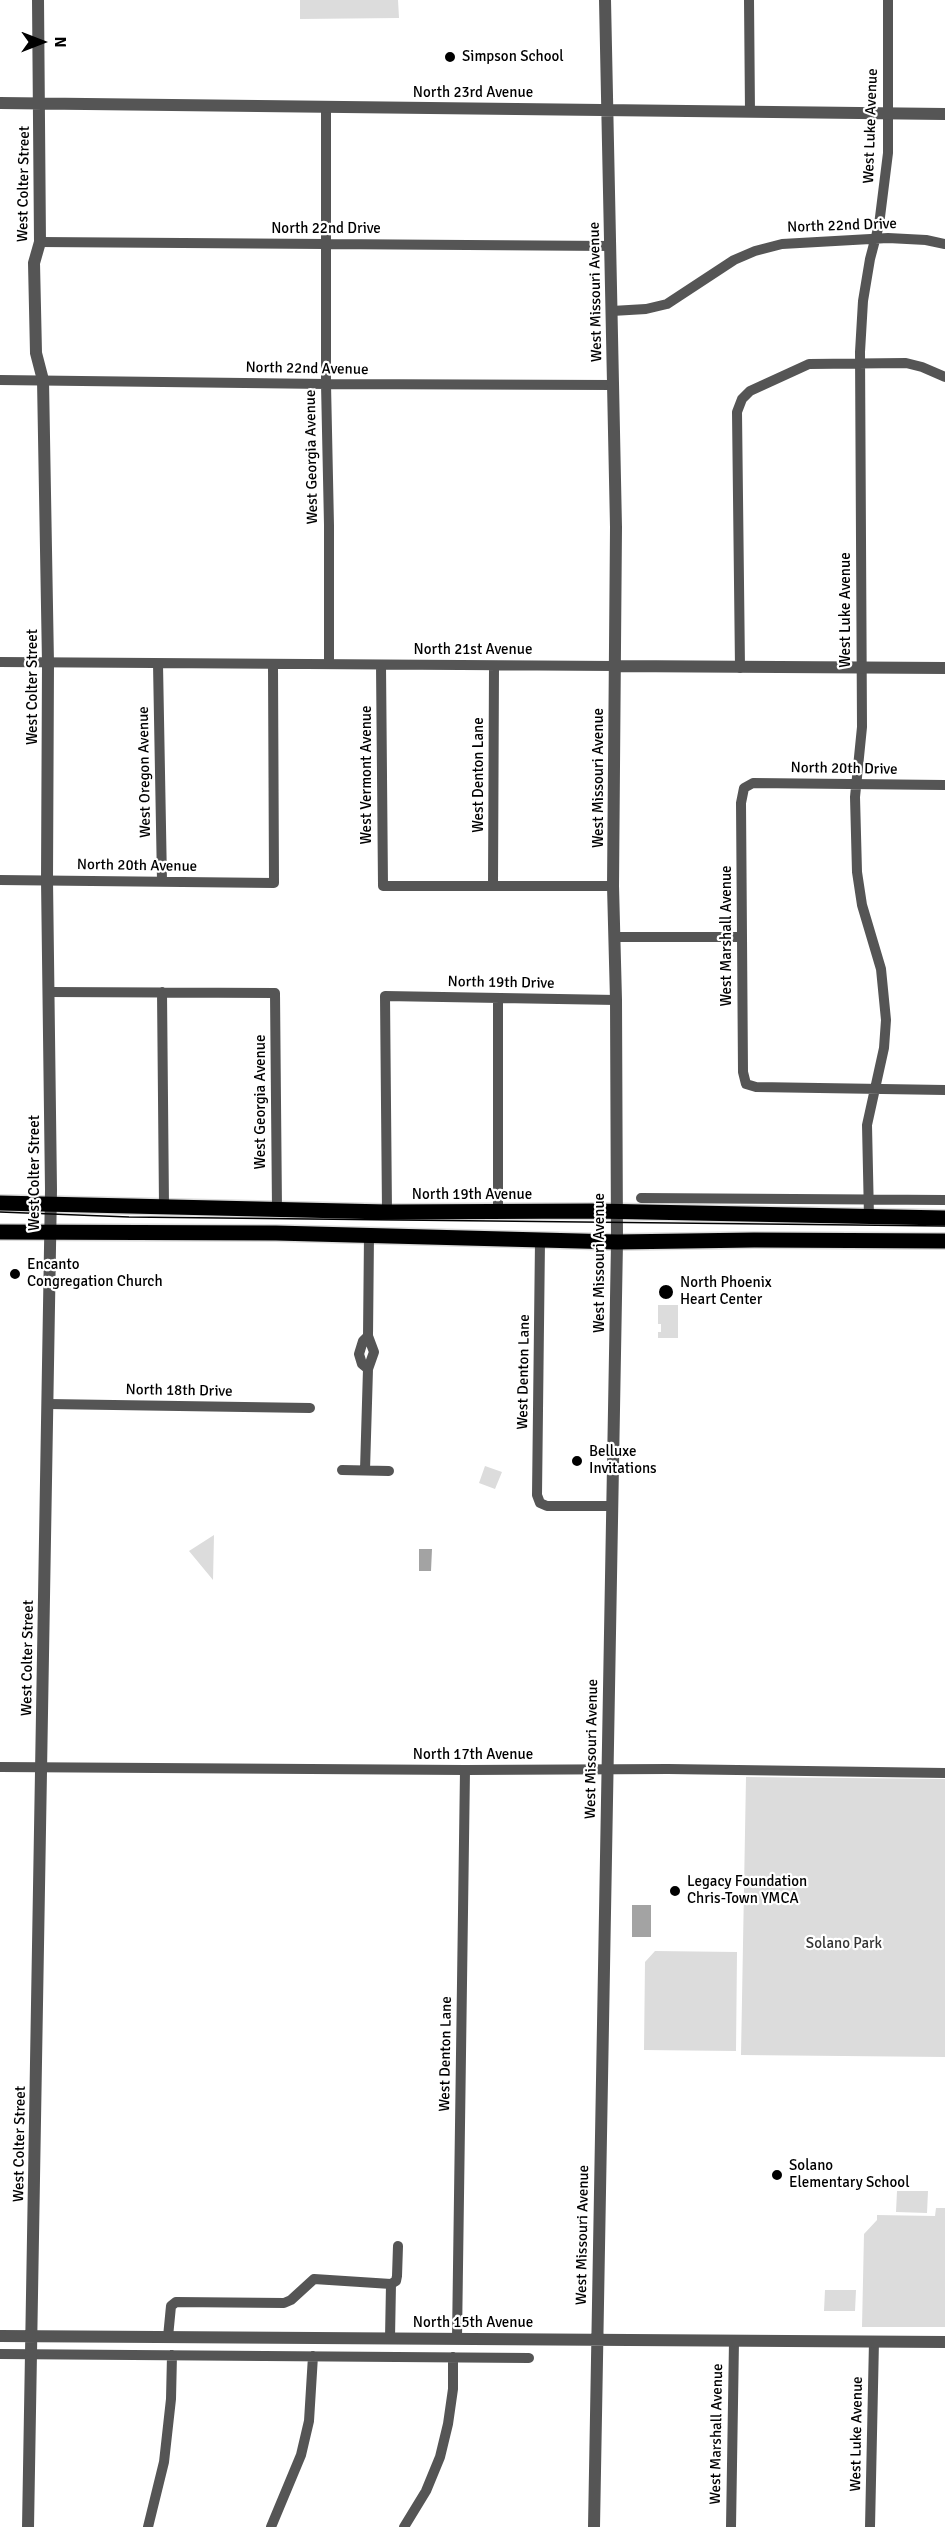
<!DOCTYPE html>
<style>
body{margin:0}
#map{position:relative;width:945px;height:2527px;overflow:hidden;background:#fff;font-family:Signika,sans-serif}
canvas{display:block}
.north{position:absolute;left:12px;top:12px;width:60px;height:60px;-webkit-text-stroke:4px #fff;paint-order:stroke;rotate:90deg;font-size:16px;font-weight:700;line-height:24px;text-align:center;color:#000}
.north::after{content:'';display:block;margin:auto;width:21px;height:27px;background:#000;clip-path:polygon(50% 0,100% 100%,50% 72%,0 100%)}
</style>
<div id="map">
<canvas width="945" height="2527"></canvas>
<div class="north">N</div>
</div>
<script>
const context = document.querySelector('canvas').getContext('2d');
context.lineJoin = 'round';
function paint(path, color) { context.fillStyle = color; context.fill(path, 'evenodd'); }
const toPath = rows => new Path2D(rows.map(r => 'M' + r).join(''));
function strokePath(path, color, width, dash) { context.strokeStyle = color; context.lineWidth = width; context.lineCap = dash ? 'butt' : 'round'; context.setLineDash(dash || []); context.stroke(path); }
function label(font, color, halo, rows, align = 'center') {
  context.font = font + ' Signika,sans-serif'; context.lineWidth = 4.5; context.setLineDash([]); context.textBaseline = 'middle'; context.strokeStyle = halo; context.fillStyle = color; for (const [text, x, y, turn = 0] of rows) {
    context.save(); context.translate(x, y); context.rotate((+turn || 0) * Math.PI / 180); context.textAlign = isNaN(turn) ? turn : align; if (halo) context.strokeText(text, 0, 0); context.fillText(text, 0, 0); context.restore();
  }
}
paint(toPath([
 [300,0,398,0,399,18,300,19],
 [658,1305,678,1305,678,1338,658,1338,658,1332,661,1332,661,1324,658,1324],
 [485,1466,502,1472,495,1489,479,1483],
 [214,1535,213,1580,189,1551],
 [746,1777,945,1779,945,2057,741,2055],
 [655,1951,737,1952,736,2051,644,2050,645,1962],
 [897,2191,928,2191,927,2213,896,2212],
 [936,2208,945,2208,945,2327,862,2327,864,2234,877,2220,877,2215,935,2216],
 [825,2290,856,2290,855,2311,824,2311]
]), '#dcdcdc');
paint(toPath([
 [419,1549,432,1549,431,1571,419,1571],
 [632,1905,651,1905,651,1937,632,1937]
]), '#a3a3a3');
const primary = toPath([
 [0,1203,387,1212,595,1211,945,1218],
 [0,1232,276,1233,617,1242,754,1240,945,1241]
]);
strokePath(primary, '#dbdbdb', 18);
strokePath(toPath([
 [749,0,750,112],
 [326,107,326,384,329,525,329,664],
 [40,242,610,246],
 [612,311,646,309,667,304,734,260,755,251,782,244,888,238,926,240,945,244],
 [0,380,326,384,614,385],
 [0,662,614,666],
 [158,664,162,881],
 [381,665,383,886,613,886],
 [740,668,737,412,742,399,750,391,809,364,906,363,922,367,945,377],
 [945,785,753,783,744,788,741,803,743,1072,746,1084,756,1087,945,1090],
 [0,880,274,883,273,665],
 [493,885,494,666],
 [615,937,742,937],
 [49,992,275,993,277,1210],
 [162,992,164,1206],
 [498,998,498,1213],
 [641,1198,945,1200],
 [387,1212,385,996,616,1000],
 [869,1217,867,1125,884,1048,886,1020,881,969,862,905,857,872,855,797,862,727,860,352,863,301,870,259,879,225,888,153,888,0],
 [540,1241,537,1495,540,1503,547,1506,612,1506],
 [368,1369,362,1364,359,1354,363,1341,368,1336],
 [48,1404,310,1408],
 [342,1470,389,1471],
 [365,1470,368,1369,374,1352,368,1336,369,1235],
 [0,1767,465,1770,668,1769,945,1773],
 [391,2284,396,2281,397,2276,398,2246],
 [168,2337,171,2306,176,2302,284,2303,291,2300,314,2279,391,2284,390,2338],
 [457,2338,465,1770],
 [0,2354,529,2358],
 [148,2527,164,2462,171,2399,172,2355],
 [271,2527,301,2455,309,2421,313,2356],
 [404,2527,426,2491,440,2457,448,2424,453,2389,453,2357],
 [731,2527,734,2341],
 [870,2527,874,2341]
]), '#555', 10);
strokePath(toPath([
 [0,103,945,114],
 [614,666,945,668],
 [0,2336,945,2342],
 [28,2527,51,1190,47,880,48,663,43,380,36,353,34,263,40,242,38,0],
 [594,2527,617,1242,616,1000,613,886,616,527,605,0]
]), '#555', 12);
strokePath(primary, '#000', 15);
strokePath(toPath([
 [0,1212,129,1217,945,1226]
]), '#000', 1.5);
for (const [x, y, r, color] of [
 [450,57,6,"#000"],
 [15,1274,6,"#000"],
 [666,1292,8,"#000"],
 [577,1461,6,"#000"],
 [675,1891,6,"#000"],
 [777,2175,6,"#000"]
]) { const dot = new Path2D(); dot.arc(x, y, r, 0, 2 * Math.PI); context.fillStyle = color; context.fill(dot); strokePath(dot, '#fff', 2); }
label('15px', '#000', '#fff', [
 ["Simpson School",462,57],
 ["Encanto",27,1265],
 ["Congregation Church",27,1282],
 ["North Phoenix",680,1283],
 ["Heart Center",680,1300],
 ["Belluxe",589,1452],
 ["Invitations",589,1469],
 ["Legacy Foundation",687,1882],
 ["Chris-Town YMCA",687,1899],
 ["Solano",789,2166],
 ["Elementary School",789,2183]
], 'left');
label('15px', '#000', '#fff', [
 ["North 23rd Avenue",473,93],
 ["West Luke Avenue",871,126,-88],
 ["West Colter Street",24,184,-89],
 ["North 22nd Drive",842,226,-2],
 ["North 22nd Drive",326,229],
 ["West Missouri Avenue",596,292,-91],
 ["North 22nd Avenue",307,369,1],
 ["West Georgia Avenue",312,457,-91],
 ["West Luke Avenue",846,610,-90],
 ["North 21st Avenue",473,650],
 ["West Colter Street",33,687,-90],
 ["North 20th Drive",844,769,1],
 ["West Oregon Avenue",145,772,-91],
 ["West Vermont Avenue",367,775,-90],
 ["West Denton Lane",479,775,-90],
 ["West Missouri Avenue",599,778,-90],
 ["North 20th Avenue",137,866,1],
 ["West Marshall Avenue",727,936,-90],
 ["North 19th Drive",501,983,1],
 ["West Georgia Avenue",261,1102,-90],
 ["West Colter Street",35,1173,-90],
 ["North 19th Avenue",472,1195],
 ["West Missouri Avenue",600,1263,-90],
 ["West Denton Lane",524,1372,-89],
 ["North 18th Drive",179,1391,1],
 ["West Colter Street",28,1658,-89],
 ["West Missouri Avenue",592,1749,-89],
 ["North 17th Avenue",473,1755],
 ["West Denton Lane",446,2054,-89],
 ["West Colter Street",20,2144,-89],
 ["West Missouri Avenue",583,2235,-89],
 ["North 15th Avenue",473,2323],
 ["West Marshall Avenue",717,2434,-89],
 ["West Luke Avenue",857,2434,-89]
]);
label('15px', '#333', '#fff', [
 ["Solano Park",844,1944]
]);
</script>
